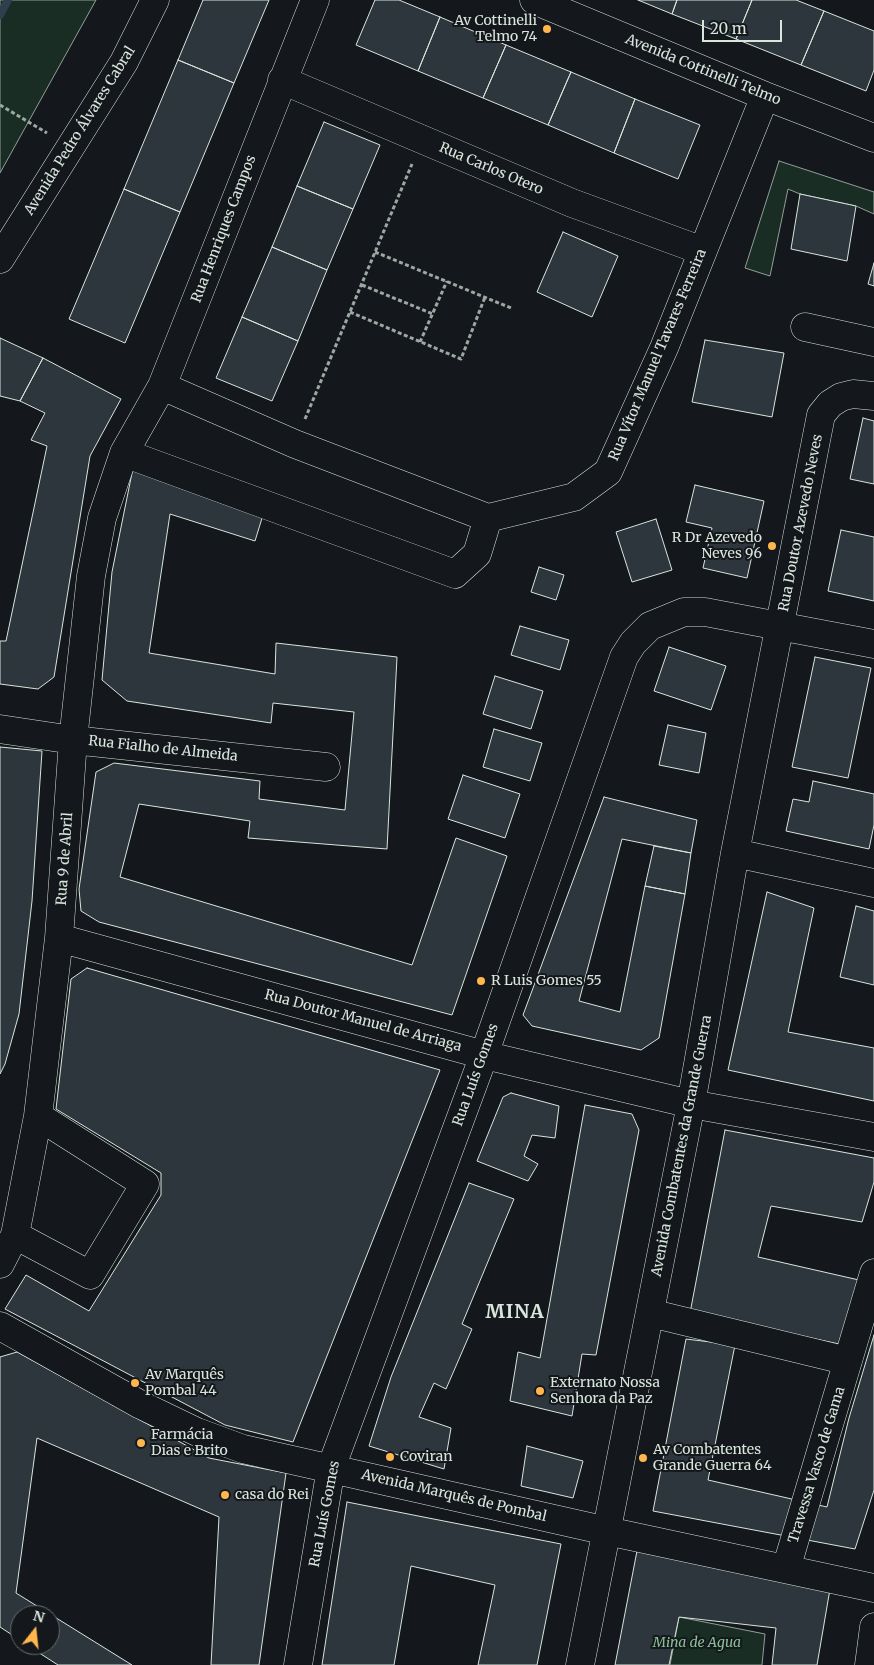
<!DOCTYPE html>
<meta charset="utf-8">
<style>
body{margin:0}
#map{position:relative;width:874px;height:1665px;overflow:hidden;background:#14181c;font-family:Merriweather,serif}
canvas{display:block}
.north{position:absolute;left:10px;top:1605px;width:50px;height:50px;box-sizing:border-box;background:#14181c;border:1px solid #626a69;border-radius:50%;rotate:16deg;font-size:14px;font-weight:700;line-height:20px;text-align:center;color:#d8e6dc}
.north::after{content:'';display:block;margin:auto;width:18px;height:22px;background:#ffb74d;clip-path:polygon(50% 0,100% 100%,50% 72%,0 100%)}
.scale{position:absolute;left:702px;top:20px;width:80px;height:22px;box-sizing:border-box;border:2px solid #d8e6dc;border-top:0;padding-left:6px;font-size:15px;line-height:18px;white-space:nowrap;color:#d8e6dc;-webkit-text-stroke:4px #14181c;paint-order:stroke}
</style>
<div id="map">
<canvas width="874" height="1665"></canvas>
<div class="north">N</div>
<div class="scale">20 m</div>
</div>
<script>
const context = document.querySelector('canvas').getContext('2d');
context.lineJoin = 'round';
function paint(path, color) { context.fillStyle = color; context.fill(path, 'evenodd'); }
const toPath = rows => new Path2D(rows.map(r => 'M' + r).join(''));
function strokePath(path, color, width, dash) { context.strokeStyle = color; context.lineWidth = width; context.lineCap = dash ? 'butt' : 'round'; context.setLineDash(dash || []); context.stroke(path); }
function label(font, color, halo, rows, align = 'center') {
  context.font = font + ' Merriweather,serif'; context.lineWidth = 4; context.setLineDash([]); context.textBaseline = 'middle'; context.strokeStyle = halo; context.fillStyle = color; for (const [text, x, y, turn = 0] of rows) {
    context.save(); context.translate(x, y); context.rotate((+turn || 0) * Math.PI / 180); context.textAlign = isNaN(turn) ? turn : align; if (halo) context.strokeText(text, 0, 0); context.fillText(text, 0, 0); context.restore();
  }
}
const green = toPath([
 [0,0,96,0,0,173,0,0],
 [779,161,874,192,874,214,856,206,800,194,788,189,770,276,745,268,779,161],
 [679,1617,765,1634,762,1665,670,1665,679,1617]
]);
paint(green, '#1a2d24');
strokePath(green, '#939e99', 1);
strokePath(toPath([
 [0,15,8,0]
]), '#2f3f4d', 8);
const building = toPath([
 [203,0,269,0,234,83,178,60,203,0],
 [375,0,399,0,440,17,418,71,356,45,375,0],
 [638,0,677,0,672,14,638,0],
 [677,0,752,0,736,39,672,14,677,0],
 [752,0,796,0,824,11,801,65,736,39,752,0],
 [824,11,874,31,874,70,866,91,801,65,824,11],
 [440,17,506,45,483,98,418,71,440,17],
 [506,45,571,72,548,125,483,98,506,45],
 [178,60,234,83,180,212,124,189,178,60],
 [571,72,635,99,614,153,548,125,571,72],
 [635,99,700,125,678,179,614,153,635,99],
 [324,122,380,145,353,209,297,186,324,122],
 [297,186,353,209,327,270,272,247,297,186],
 [124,189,180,212,125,343,69,319,124,189],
 [800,194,856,206,847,261,791,249,800,194],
 [563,232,618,256,592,317,537,292,563,232],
 [272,247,327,270,298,341,242,317,272,247],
 [874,263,874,286,868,284,874,263],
 [242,317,298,341,272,401,216,378,242,317],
 [0,338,43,358,20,401,0,396,0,338],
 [705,340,784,353,772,417,692,402,705,340],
 [43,358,121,399,90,456,54,677,38,689,0,684,0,641,6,641,47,446,31,440,45,413,20,401,43,358],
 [863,418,874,421,874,484,850,479,863,418],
 [133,468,266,505,255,541,170,514,149,653,275,674,276,643,397,657,387,849,248,838,250,821,139,804,120,877,412,965,456,838,507,856,452,1015,99,922,81,911,79,889,96,772,114,763,260,781,259,799,345,810,354,712,273,703,271,723,127,701,102,680,112,572,133,468],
 [695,485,764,501,747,578,703,568,712,528,686,522,695,485],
 [656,519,672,570,632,582,616,532,656,519],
 [841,530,874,537,874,601,828,591,841,530],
 [539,567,564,575,556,600,531,592,539,567],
 [520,626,569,640,560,670,511,655,520,626],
 [669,647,726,666,711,710,654,691,669,647],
 [815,657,871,668,848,778,792,767,815,657],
 [495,676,543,691,531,729,483,714,495,676],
 [668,725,706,733,699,773,659,765,668,725],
 [494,729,542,743,530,781,483,767,494,729],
 [0,747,42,751,32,901,19,1014,5,1064,0,1074,0,747],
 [463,775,520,794,505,838,448,819,463,775],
 [813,781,874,794,874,825,869,849,786,831,793,799,809,802,813,781],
 [604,797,697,820,691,853,622,839,579,1001,620,1012,645,886,685,894,659,1038,641,1050,532,1026,523,1015,604,797],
 [654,846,691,853,685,894,645,886,654,846],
 [767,892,814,908,788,1032,874,1048,874,1101,728,1070,767,892],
 [856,906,874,911,874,985,840,977,856,906],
 [87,968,440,1070,293,1442,225,1425,5,1309,26,1275,89,1311,161,1195,161,1173,56,1109,71,979,87,968],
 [511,1093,559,1106,555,1138,532,1135,524,1156,538,1164,528,1181,477,1161,503,1097,511,1093],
 [585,1105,632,1114,639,1130,596,1355,582,1354,572,1416,510,1401,518,1352,540,1358,585,1105],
 [725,1130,874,1158,874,1182,862,1222,771,1206,758,1257,859,1280,844,1345,690,1313,725,1130],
 [469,1183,514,1199,462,1324,472,1329,446,1389,434,1383,419,1417,451,1428,444,1469,369,1446,391,1377,469,1183],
 [874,1335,874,1490,855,1549,653,1511,686,1339,735,1345,708,1480,827,1507,849,1418,874,1335],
 [17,1352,209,1458,286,1473,259,1665,211,1665,219,1517,37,1438,16,1593,132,1665,58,1665,27,1645,50,1645,50,1615,20,1615,20,1640,0,1627,0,1357,17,1352],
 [527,1446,583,1461,573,1498,521,1486,527,1446],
 [347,1502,561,1544,537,1665,478,1665,495,1585,411,1566,394,1665,322,1665,347,1502],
 [637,1551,830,1589,817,1665,772,1665,776,1628,679,1617,669,1665,615,1665,637,1551]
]);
paint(building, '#2c363c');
strokePath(building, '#d8e6dc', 1);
const minor = toPath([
 [534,0,765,96,874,138],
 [282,80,572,203,703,251],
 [0,259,124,62,155,0],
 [805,327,874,342],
 [162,386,295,444,488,518,574,497,608,472,664,348,765,96],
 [124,453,455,574,477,554,488,518],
 [0,729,73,740,326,767],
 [735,853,874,883],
 [59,938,484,1055,691,1104,874,1137],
 [15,1235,90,1275,145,1184,38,1116],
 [0,1264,15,1235,38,1116,59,938,73,740,91,576,102,518,124,453,162,386,315,0],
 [650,1313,848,1361],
 [0,1326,141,1405,197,1432,243,1449,607,1531,874,1588],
 [786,1569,874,1273],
 [298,1665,331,1468,484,1055,624,657,633,643,650,626,684,612,705,612,874,644],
 [580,1665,691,1104,735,853,821,415,830,404,841,397,853,394,874,396],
 [869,1665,874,1627]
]);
strokePath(minor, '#d8e6dc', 29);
strokePath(toPath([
 [0,105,47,133],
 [375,252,511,308],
 [362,285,433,314],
 [350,312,461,359,485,297],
 [420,342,447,281],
 [305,419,412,164]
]), '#9da8a2', 3, [4, 2.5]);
strokePath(minor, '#14181c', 28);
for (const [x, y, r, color] of [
 [547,29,5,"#ffb74d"],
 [772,546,5,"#ffb74d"],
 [481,981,5,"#ffb74d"],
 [135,1383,5,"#ffb74d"],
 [540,1391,5,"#ffb74d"],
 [141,1443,5,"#ffb74d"],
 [390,1457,5,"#ffb74d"],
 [643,1458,5,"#ffb74d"],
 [225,1495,5,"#ffb74d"]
]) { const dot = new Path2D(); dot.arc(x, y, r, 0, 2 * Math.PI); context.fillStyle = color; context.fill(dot); strokePath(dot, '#14181c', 2); }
label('14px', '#d8e6dc', '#14181c', [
 ["Av Cottinelli",537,21,"right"],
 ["Telmo 74",537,37,"right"],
 ["R Dr Azevedo",762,538,"right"],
 ["Neves 96",762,554,"right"],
 ["R Luis Gomes 55",491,981],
 ["Av Marquês",145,1375],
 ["Pombal 44",145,1391],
 ["Externato Nossa",550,1383],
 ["Senhora da Paz",550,1399],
 ["Farmácia",151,1435],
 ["Dias e Brito",151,1451],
 ["Av Combatentes",653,1450],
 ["Grande Guerra 64",653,1466],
 ["Coviran",400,1457],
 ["casa do Rei",235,1495]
], 'left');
label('14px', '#d8e6dc', '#14181c', [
 ["Avenida Cottinelli Telmo",703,70,22],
 ["Avenida Pedro Álvares Cabral",80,131,-58],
 ["Rua Carlos Otero",491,169,23],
 ["Rua Henriques Campos",224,229,-69],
 ["Rua Vítor Manuel Tavares Ferreira",658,355,-67],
 ["Rua Doutor Azevedo Neves",801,523,-79],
 ["Rua Fialho de Almeida",163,749,6],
 ["Rua 9 de Abril",65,859,-86],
 ["Rua Doutor Manuel de Arriaga",363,1021,15],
 ["Rua Luís Gomes",476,1075,-70],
 ["Avenida Combatentes da Grande Guerra",682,1146,-79],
 ["Travessa Vasco de Gama",817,1465,-73],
 ["Avenida Marquês de Pombal",454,1496,13],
 ["Rua Luís Gomes",325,1514,-79]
]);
label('italic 14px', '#8ac095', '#14181c', [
 ["Mina de Agua",697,1643]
]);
context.letterSpacing = '1px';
label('bold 19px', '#d8e6dc', '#14181c', [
 ["MINA",515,1313]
]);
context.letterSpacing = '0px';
</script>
